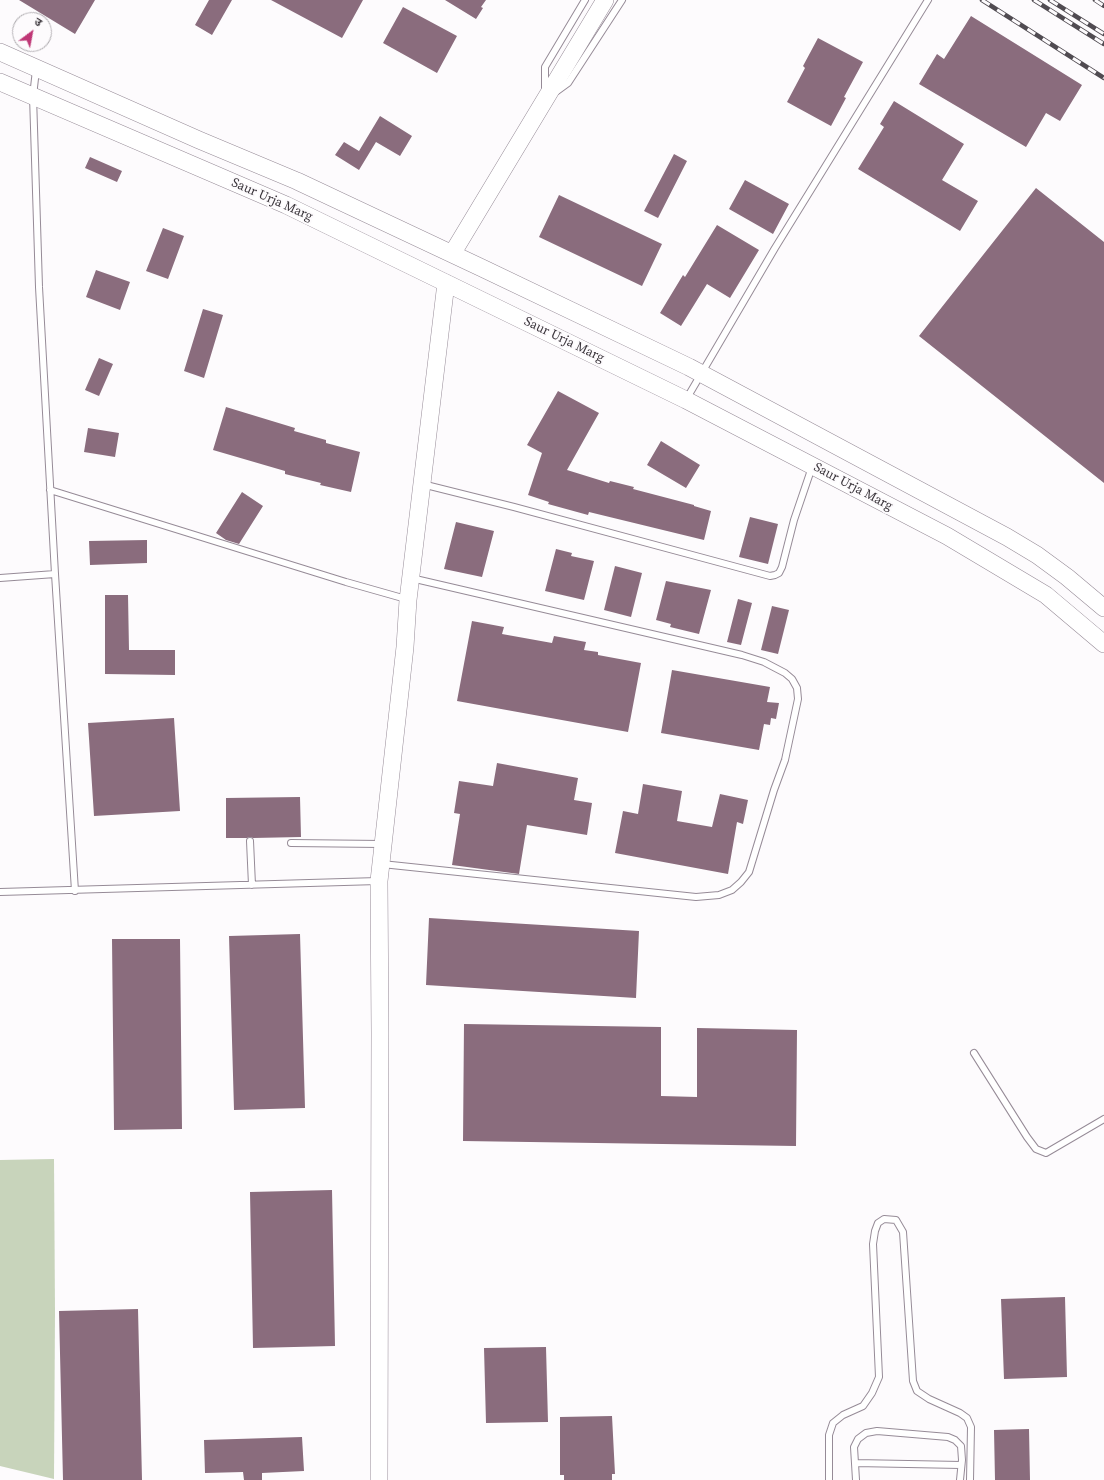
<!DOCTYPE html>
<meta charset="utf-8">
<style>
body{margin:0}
#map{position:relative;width:1104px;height:1480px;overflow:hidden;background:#fdfbfd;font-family:"Source Serif 4","Noto Sans Devanagari",serif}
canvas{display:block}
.north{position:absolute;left:12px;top:12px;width:40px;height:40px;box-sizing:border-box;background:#fdfbfd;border:1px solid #afacb0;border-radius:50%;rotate:32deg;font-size:11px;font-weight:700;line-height:16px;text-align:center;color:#3b363c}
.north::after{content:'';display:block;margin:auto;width:14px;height:18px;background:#bf3776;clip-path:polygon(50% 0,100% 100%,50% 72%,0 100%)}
</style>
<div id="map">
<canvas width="1104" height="1480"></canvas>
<div class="north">उ</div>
</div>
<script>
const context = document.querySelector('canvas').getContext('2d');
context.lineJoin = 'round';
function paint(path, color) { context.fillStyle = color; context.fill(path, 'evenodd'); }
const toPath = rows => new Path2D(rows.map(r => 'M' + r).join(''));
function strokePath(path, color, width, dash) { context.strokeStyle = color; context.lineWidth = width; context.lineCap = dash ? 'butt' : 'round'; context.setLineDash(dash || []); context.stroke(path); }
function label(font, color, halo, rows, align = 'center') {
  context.font = font + ' "Source Serif 4",serif'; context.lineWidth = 4; context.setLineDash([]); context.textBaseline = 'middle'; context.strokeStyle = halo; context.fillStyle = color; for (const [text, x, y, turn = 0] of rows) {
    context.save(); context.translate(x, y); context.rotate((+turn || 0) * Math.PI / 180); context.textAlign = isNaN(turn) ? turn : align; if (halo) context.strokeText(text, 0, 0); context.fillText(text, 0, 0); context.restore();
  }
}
paint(toPath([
 [54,1159,55,1312,54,1479,0,1466,0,1160]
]), '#c8d4bb');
paint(toPath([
 [19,0,95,0,75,34],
 [209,0,232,0,212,35,195,25],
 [271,0,363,0,342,38],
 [445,0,486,0,481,7,483,8,476,19],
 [403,7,457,36,437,73,383,43],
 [971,16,1082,85,1060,121,1046,113,1026,147,919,84,937,54,944,59],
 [818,38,863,62,844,97,846,98,831,126,787,102,805,68,803,66],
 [894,101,964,144,942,180,978,201,960,231,858,169,884,127,880,124],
 [380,116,412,136,400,156,376,142,359,170,335,155,344,142,359,151],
 [674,154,687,161,658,218,644,211],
 [90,157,122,171,117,182,85,168],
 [745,180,789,204,773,234,729,209],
 [1036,188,1104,242,1104,483,919,336],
 [559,195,662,244,642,286,539,237],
 [717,225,759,250,730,298,707,284,681,326,660,313,683,275,685,277],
 [163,228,184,236,168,279,146,271],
 [96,270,130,282,120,310,86,297],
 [203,309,223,315,204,378,184,371],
 [99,358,113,364,99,396,85,390],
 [558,391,599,413,567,470,609,483,610,481,634,487,633,489,694,505,694,506,711,511,704,540,589,512,588,515,548,504,549,502,528,495,542,453,527,445],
 [226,407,295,428,294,431,326,440,326,443,360,452,351,492,320,485,321,483,285,474,285,471,213,450],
 [88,428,119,433,115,457,84,452],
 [661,441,700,465,686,488,647,465],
 [242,492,263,506,239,544,226,540,216,533],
 [750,517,778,524,768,564,739,557],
 [456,522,494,531,482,577,444,569],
 [147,540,147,563,90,565,89,541],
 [556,549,572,553,571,556,594,561,584,600,545,591],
 [615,566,642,573,631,617,604,610],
 [666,581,711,590,699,634,670,627,671,624,656,620],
 [105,595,128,595,129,650,175,650,175,675,105,674],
 [738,599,752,603,741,645,727,642],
 [772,606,789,610,778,654,761,650],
 [472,621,504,627,502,634,552,643,554,636,586,642,584,650,598,652,598,655,641,663,628,732,457,701],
 [672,670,770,687,767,702,779,703,776,719,771,718,770,725,764,724,759,750,661,733],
 [174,718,180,811,94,816,88,723],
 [497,763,578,778,574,800,592,803,587,835,527,825,519,874,452,865,460,814,454,813,459,781,493,786],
 [643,784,682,791,677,821,712,827,720,794,748,800,743,824,737,822,728,874,615,853,623,811,638,814],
 [300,797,301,837,253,838,250,837,247,838,226,838,226,798],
 [429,918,639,931,636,998,426,985],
 [300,934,305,1108,234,1110,229,936],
 [112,939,180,939,182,1129,114,1130],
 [464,1024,661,1027,661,1096,697,1097,697,1028,797,1030,796,1146,463,1141],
 [332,1190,335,1346,253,1348,250,1192],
 [1065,1297,1067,1377,1004,1379,1001,1299],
 [138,1309,142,1480,63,1480,59,1311],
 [546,1347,548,1422,486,1423,484,1348],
 [612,1416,615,1474,612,1474,612,1480,564,1480,564,1475,560,1475,560,1417],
 [1029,1429,1030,1480,995,1480,994,1430],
 [302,1437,304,1471,262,1473,262,1480,244,1480,243,1472,205,1473,204,1440]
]), '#8a6c7d');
const lane = toPath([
 [36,70,33,96,39,287,55,574,75,891],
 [545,91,545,67,585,0],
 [557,91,568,83,622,0],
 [687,398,775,248,928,0],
 [422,484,514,507,770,576,775,575,779,573,782,567,794,520,812,467],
 [50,490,346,582,406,599],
 [0,578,55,574],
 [250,841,252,885],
 [291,843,381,844],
 [382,864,696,897,719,895,732,890,741,882,749,872,774,790,785,760,798,699,797,688,792,679,785,673,764,662,742,655,411,578],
 [0,892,378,881],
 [974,1053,1027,1137,1036,1149,1046,1153,1104,1119],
 [855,1463,961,1465],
 [829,1480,829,1435,833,1423,843,1415,863,1406,872,1393,879,1377,873,1244,875,1231,878,1223,884,1219,896,1220,903,1232,913,1381,917,1391,929,1399,960,1413,967,1418,971,1427,970,1480],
 [856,1480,854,1447,858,1439,866,1433,877,1431,948,1437,955,1440,961,1446,962,1460,960,1480]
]);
const secondary = toPath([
 [0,52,199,140,297,181,482,268,689,367,1007,537,1037,555,1067,577,1104,608],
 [0,82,286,205,686,400,947,536,1046,595,1104,644],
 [452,254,605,0],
 [379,1480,380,1033,379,881,405,647,408,600,446,283]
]);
strokePath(lane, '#968b97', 8);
strokePath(secondary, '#968b97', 18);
strokePath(lane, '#fff', 6);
strokePath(secondary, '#fff', 17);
const rail = toPath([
 [982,0,1104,78],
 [1034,0,1104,44],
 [1050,0,1104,34],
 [1095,0,1104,6]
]);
strokePath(rail, '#504b51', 4.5);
strokePath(rail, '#fdfbfd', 3, [9]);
label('13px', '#3b363c', '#fdfbfd', [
 ["Saur Urja Marg",272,200,24],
 ["Saur Urja Marg",564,340,26],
 ["Saur Urja Marg",853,487,28]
]);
</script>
